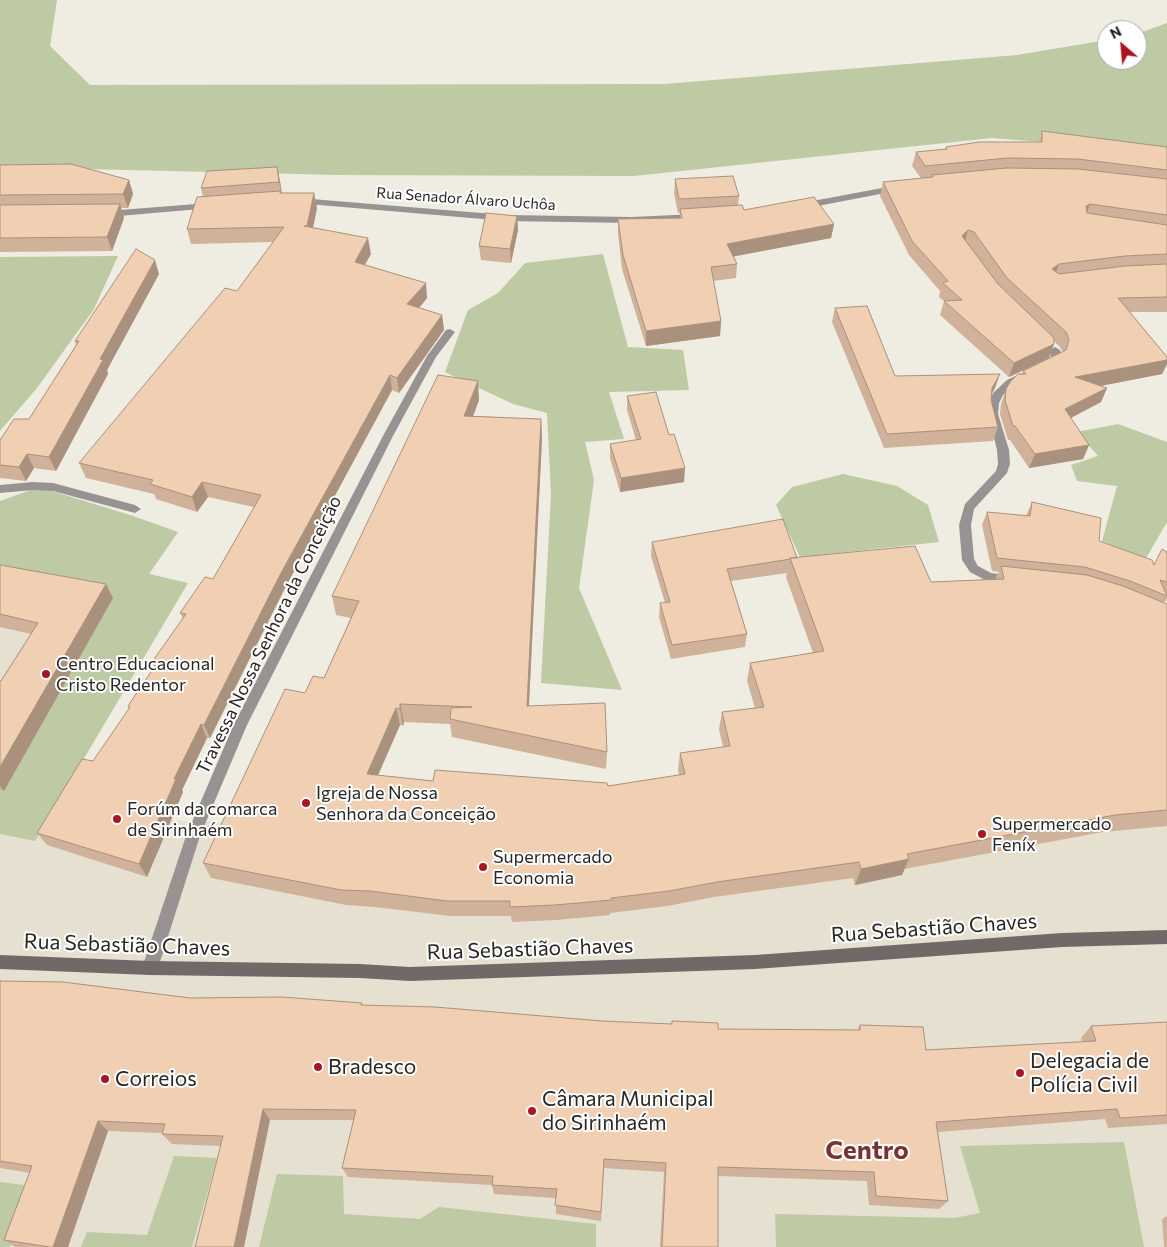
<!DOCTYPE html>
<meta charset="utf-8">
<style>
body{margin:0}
#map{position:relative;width:1167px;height:1247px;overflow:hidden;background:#efece2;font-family:Commissioner,sans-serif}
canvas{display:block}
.north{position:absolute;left:1097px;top:20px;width:50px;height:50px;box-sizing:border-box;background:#fff;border:1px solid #a9a9a7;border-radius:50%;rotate:333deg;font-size:14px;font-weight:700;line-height:20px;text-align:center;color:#282723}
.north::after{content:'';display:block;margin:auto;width:18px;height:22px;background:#aa1522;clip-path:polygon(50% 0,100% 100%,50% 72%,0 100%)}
</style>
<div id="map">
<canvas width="1167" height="1247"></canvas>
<div class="north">N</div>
</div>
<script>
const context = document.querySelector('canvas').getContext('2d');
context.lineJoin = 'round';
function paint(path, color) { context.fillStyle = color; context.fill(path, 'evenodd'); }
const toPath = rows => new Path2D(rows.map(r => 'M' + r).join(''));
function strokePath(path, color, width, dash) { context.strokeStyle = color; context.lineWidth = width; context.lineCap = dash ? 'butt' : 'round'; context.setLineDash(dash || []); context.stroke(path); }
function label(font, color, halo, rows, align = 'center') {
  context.font = font + ' Commissioner,sans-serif'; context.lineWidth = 4; context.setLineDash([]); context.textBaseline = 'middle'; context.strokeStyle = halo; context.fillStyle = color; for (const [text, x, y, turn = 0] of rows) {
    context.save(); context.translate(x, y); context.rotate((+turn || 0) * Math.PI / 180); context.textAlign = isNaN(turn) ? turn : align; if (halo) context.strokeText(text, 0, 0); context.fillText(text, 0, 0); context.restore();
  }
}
paint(toPath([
 [0,501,130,515,178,532,149,574,188,583,50,815,216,822,389,822,1167,758,1167,1247,0,1247]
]), '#e6e0d0');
paint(toPath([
 [0,0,57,0,50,46,90,85,665,84,1017,55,1107,40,1107,60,1137,60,1137,34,1167,23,1167,152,992,138,634,176,339,175,0,167],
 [603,254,628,347,683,350,689,390,609,392,624,439,585,442,594,480,579,588,622,690,541,683,551,494,547,413,513,404,445,372,468,310,498,293,525,263],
 [118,256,94,309,37,388,0,431,0,257],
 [1118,424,1167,442,1167,522,1145,560,1102,541,1117,486,1077,481,1071,465,1098,456,1077,432],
 [843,474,897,486,928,505,939,542,800,557,776,505,792,487],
 [39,487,130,515,178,532,149,574,188,583,35,841,0,834,0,790,4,791,112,599,0,578,0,501],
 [1124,1142,1144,1247,776,1247,775,1214,954,1218,980,1213,960,1146],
 [174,1156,217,1158,192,1247,81,1247,87,1232,147,1235],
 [277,1174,343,1176,344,1214,420,1219,439,1207,596,1224,596,1247,259,1247],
 [0,1182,33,1186,10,1247,0,1247]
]), '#bdcaa3');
paint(toPath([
 [33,482,53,483,135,505,141,509,135,513,53,491,33,490,0,493,0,485,33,482]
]), '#989392');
paint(toPath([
 [898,185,903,188,901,190,802,209,797,206,802,203,898,185],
 [299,198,506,215,632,217,696,214,701,217,696,220,632,223,506,221,296,203,294,201,299,198],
 [209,203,212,204,212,208,107,217,102,214,107,211,209,203],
 [450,329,455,332,436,357,394,434,247,725,200,836,158,968,155,973,150,975,145,973,142,968,186,836,234,724,384,434,427,356,446,330,450,329],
 [1055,347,1060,350,1062,355,1061,361,1051,368,1043,368,1042,366,1043,364,1051,359,1050,350,1055,347],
 [1022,373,1026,375,1027,377,1026,379,1015,384,1003,395,999,403,998,414,1009,450,1010,464,1007,473,974,509,971,525,974,559,978,566,991,573,1015,576,1017,579,1015,582,1011,584,989,582,970,572,962,560,959,525,965,504,996,471,998,464,997,450,988,414,989,403,993,393,1007,380,1022,373]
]), '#989392');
paint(toPath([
 [1167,930,1167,944,1062,947,755,969,410,981,360,978,150,975,0,969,0,955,150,961,360,964,410,967,755,955,1062,933,1167,930]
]), '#706968');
paint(toPath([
 [1042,131,1167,147,1167,312,1130,312,1167,357,1167,364,1162,374,1100,386,1107,388,1101,402,1071,418,1089,445,1083,459,1029,468,1010,440,1008,440,1000,414,1001,404,1006,389,1022,374,1023,371,1063,352,1060,347,1054,341,1054,344,1049,358,1009,377,940,315,944,301,939,297,940,291,909,255,880,196,883,182,921,178,912,166,916,152,945,149,946,147,1039,142],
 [0,165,129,180,133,194,128,208,121,208,124,218,112,251,0,252],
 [277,167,280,181,282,193,314,193,317,208,313,228,371,254,364,265,427,298,419,308,442,315,444,330,399,393,392,390,285,588,210,738,207,738,182,790,183,792,147,877,47,845,37,833,93,761,129,709,128,706,154,667,152,662,183,618,180,613,213,579,254,507,208,497,197,512,156,499,154,494,86,478,79,463,237,291,273,242,191,244,187,229,203,197,201,188],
 [675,179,739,196,738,206,744,210,834,224,831,238,734,256,737,264,736,278,713,281,721,321,720,336,646,346,622,269,618,234,618,219,680,218,680,213,678,213,674,193],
 [517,216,518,230,511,263,481,260,479,246],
 [159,274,107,370,108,374,56,471,34,468,26,481,0,478,0,440,29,419,76,345,75,341],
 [835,308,895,376,995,388,991,395,991,400,998,427,993,441,884,448,832,322],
 [627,396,669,435,684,482,620,492,610,458,610,444,636,440,627,410],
 [479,400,473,416,541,419,542,438,529,705,607,752,606,769,452,737,450,724,404,722,403,726,400,725,378,775,433,781,608,786,679,775,678,770,680,753,723,747,719,729,722,712,755,708,747,681,750,663,813,653,786,577,787,573,731,581,747,634,745,647,671,659,659,617,660,603,665,603,651,556,652,542,797,558,931,582,995,579,999,572,992,571,982,525,987,512,1026,516,1032,502,1099,541,1154,564,1167,552,1167,599,1164,603,1167,604,1167,826,1103,832,904,869,902,875,855,885,853,878,714,897,667,906,610,913,610,915,556,920,512,922,511,916,450,916,375,907,346,905,211,878,203,863,305,693,324,678,351,618,336,615,332,596],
 [0,565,106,584,113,598,4,791,0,790,0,681,1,681,31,634,0,627],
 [0,981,190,998,362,1003,362,1005,718,1029,857,1030,860,1025,926,1050,1082,1042,1081,1038,1091,1026,1167,1022,1167,1124,1108,1128,1105,1119,938,1132,948,1201,939,1209,869,1205,867,1181,718,1176,718,1247,660,1247,664,1172,604,1168,601,1221,556,1214,556,1198,494,1194,492,1185,348,1177,342,1168,354,1120,270,1120,220,1146,172,1144,162,1134,163,1133,108,1131,68,1247,15,1247,4,1240,30,1173,0,1168],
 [1167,1216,1167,1247,1164,1247,1162,1219]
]), '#cfb299');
paint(toPath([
 [277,167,280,181,282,196,279,182],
 [129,180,133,194,128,208,123,194],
 [314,193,317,208,310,241,307,226],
 [120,204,124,218,112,251,107,237],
 [1090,204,1085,218,1086,206],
 [517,216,518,230,511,263,510,249],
 [834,224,831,238,726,258,727,244],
 [968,230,964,244,962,236],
 [368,238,371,254,358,277,355,262],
 [155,260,159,274,107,370,108,374,56,471,49,457,100,359],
 [1059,264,1054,278,1052,269],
 [426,283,427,298,409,320,407,304],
 [442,315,444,330,399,393,397,378],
 [721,321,720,336,646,346,646,331],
 [1054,344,1049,358,1009,377,1014,363],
 [1167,360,1167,364,1162,374,1069,392,1075,377],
 [1000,374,995,388,987,402,992,388],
 [390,375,392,390,285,588,210,738,204,725,281,573],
 [478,381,479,400,466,435,464,416],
 [1107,388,1101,402,1059,424,1065,409],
 [541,419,542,438,528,723,527,706],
 [1089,445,1083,459,1029,468,1035,454],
 [27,454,34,468,26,481,19,467],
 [685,468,684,482,620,492,621,478],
 [202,482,208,497,197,512,192,497],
 [106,584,113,598,4,791,0,786,0,767],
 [400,704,404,722,403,726,400,709],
 [396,708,400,725,371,791,367,774],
 [201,724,207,738,182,790,183,792,147,877,139,864,174,779],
 [909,859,902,875,855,885,861,869],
 [263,1109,270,1120,244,1247,234,1247],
 [98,1121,108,1131,68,1247,53,1247]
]), '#a9917d');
const building = toPath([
 [1042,131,1167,147,1167,170,1078,159,1007,158,925,166,916,152,947,149,946,147,979,142,1042,142,1042,131],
 [71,164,129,180,123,194,0,195,0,165,71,164],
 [277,167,279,182,201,188,207,171,277,167],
 [1007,168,1078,169,1167,179,1167,215,1090,204,1086,206,1087,213,1167,225,1167,254,1125,256,1059,264,1052,269,1059,274,1125,266,1167,264,1167,297,1118,298,1167,357,1167,360,1075,377,1107,388,1065,409,1089,445,1035,454,1015,426,1013,426,1005,400,1006,389,1010,382,1018,374,1026,374,1023,371,1066,350,1069,340,1066,332,1007,278,974,232,968,230,962,236,998,284,1054,338,1054,344,1014,363,944,301,962,300,943,283,948,281,912,241,883,182,933,177,932,175,1007,168],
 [733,176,739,196,679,199,675,179,733,176],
 [280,191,280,193,314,193,307,226,304,226,368,238,355,262,426,283,407,304,442,315,397,378,390,375,281,573,204,725,201,724,174,779,176,779,139,864,37,833,82,759,93,761,130,707,128,706,157,663,152,662,186,614,180,613,205,577,213,579,261,495,202,482,192,497,150,484,153,480,79,463,225,288,237,291,284,227,187,229,197,197,280,191],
 [814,197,834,224,727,244,737,264,711,267,721,321,646,331,623,255,618,219,682,218,680,209,742,205,744,210,814,197],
 [120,204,107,237,0,238,0,205,120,204],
 [486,213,517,216,510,249,479,246,486,213],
 [136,249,155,260,100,359,103,360,49,457,27,454,19,467,0,465,0,440,14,419,29,419,79,341,75,341,136,249],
 [867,306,895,376,1000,374,992,388,991,400,998,427,887,434,835,308,867,306],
 [438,375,478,381,464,416,541,419,527,706,605,703,607,752,450,719,451,708,472,707,400,704,400,709,396,708,367,774,433,781,435,770,607,783,608,786,685,774,680,753,730,746,722,712,764,707,750,663,824,651,790,558,915,546,931,582,1004,579,1001,566,1087,575,1123,586,1167,604,1167,810,1115,815,907,854,909,859,861,869,859,862,717,882,669,891,611,898,611,900,555,905,510,907,510,901,447,901,370,891,341,890,203,863,285,689,305,693,313,676,324,678,359,601,332,596,438,375],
 [656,392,669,435,674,434,685,468,621,478,610,444,641,439,627,396,656,392],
 [1032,502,1101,518,1099,541,1152,560,1154,565,1162,549,1167,552,1167,582,1160,580,1167,596,1130,581,1085,567,997,558,987,512,1030,516,1032,502],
 [783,519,797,558,790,558,791,559,727,569,747,634,672,645,660,603,670,602,652,542,783,519],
 [0,565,106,584,0,767,0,681,1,681,38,623,0,614,0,565],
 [0,981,63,982,190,998,282,997,362,1003,361,1005,435,1007,602,1021,672,1024,672,1021,718,1023,718,1029,860,1030,860,1025,923,1027,926,1050,1096,1041,1091,1026,1167,1022,1167,1115,1120,1118,1117,1109,936,1122,948,1201,876,1196,874,1172,718,1167,718,1247,662,1247,666,1163,604,1159,601,1212,555,1205,557,1189,492,1185,493,1176,342,1168,356,1110,263,1109,234,1247,195,1247,223,1136,162,1134,165,1124,98,1121,53,1247,50,1247,4,1240,32,1166,0,1161,0,981]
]);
paint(building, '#f1cfb2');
strokePath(building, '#a9917d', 1);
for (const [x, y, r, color] of [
 [46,674,5,"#aa1522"],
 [306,803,5,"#aa1522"],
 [117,819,5,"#aa1522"],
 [982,834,5,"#aa1522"],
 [483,867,5,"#aa1522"],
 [318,1067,5,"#aa1522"],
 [1020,1073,5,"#aa1522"],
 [105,1079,5,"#aa1522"],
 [532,1111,5,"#aa1522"]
]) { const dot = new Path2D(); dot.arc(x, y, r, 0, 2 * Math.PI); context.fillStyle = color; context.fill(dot); strokePath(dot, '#fff', 2); }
label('15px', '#282723', '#fff', [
 ["Rua Senador Álvaro Uchôa",466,199,4]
]);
label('18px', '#282723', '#fff', [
 ["Travessa Nossa Senhora da Conceição",269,635,-64]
]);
label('18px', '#282723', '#fff', [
 ["Centro Educacional",56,664],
 ["Cristo Redentor",56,685],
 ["Igreja de Nossa",316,793],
 ["Senhora da Conceição",316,814],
 ["Forúm da comarca",127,809],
 ["de Sirinhaém",127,830],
 ["Supermercado",992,824],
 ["Feníx",992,845],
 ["Supermercado",493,857],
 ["Economia",493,878]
], 'left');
label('21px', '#282723', '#fff', [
 ["Rua Sebastião Chaves",934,928,-4],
 ["Rua Sebastião Chaves",127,945,2],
 ["Rua Sebastião Chaves",530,949,-2]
]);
label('21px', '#282723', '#fff', [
 ["Delegacia de",1030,1061],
 ["Polícia Civil",1030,1085],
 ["Bradesco",328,1067],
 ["Correios",115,1079],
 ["Câmara Municipal",542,1099],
 ["do Sirinhaém",542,1123]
], 'left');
label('bold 26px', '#78322f', '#fff', [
 ["Centro",867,1150]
]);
</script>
